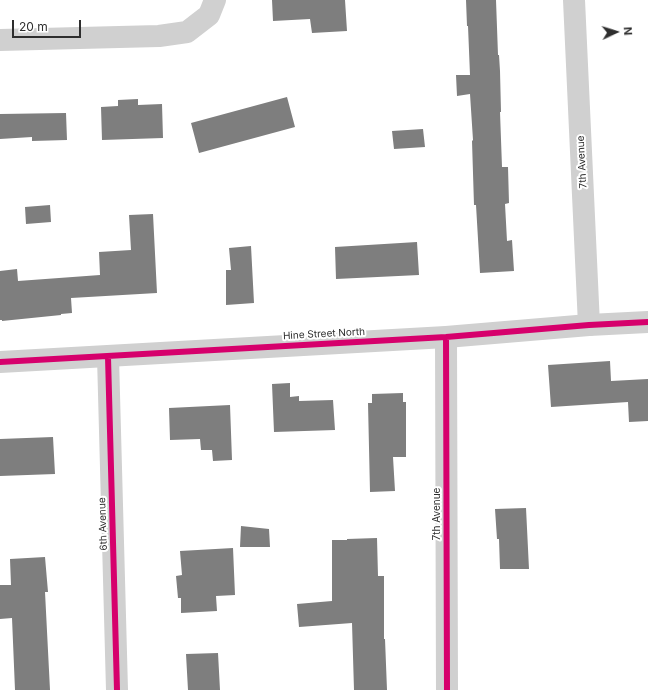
<!DOCTYPE html>
<style>
body{margin:0}
#map{position:relative;width:648px;height:690px;overflow:hidden;background:#fff;font-family:Inter,sans-serif}
canvas{display:block}
.north{position:absolute;left:596px;top:12px;width:40px;height:40px;-webkit-text-stroke:3px #fff;paint-order:stroke;rotate:86deg;font-size:11px;font-weight:700;line-height:16px;text-align:center;color:#2e2e2e}
.north::after{content:'';display:block;margin:auto;width:14px;height:18px;background:#2e2e2e;clip-path:polygon(50% 0,100% 100%,50% 72%,0 100%)}
.scale{position:absolute;left:12px;top:20px;width:69px;height:18px;box-sizing:border-box;border:2px solid #2e2e2e;border-top:0;padding-left:5px;font-size:12px;line-height:14px;white-space:nowrap;color:#2e2e2e;-webkit-text-stroke:3px #fff;paint-order:stroke}
</style>
<div id="map">
<canvas width="648" height="690"></canvas>
<div class="north">N</div>
<div class="scale">20 m</div>
</div>
<script>
const context = document.querySelector('canvas').getContext('2d');
context.lineJoin = 'round';
function paint(path, color) { context.fillStyle = color; context.fill(path, 'evenodd'); }
const toPath = rows => new Path2D(rows.map(r => 'M' + r).join(''));
function strokePath(path, color, width, dash) { context.strokeStyle = color; context.lineWidth = width; context.lineCap = dash ? 'butt' : 'round'; context.setLineDash(dash || []); context.stroke(path); }
function label(font, color, halo, rows, align = 'center') {
  context.font = font + ' Inter,sans-serif'; context.lineWidth = 4; context.setLineDash([]); context.textBaseline = 'middle'; context.strokeStyle = halo; context.fillStyle = color; for (const [text, x, y, turn = 0] of rows) {
    context.save(); context.translate(x, y); context.rotate((+turn || 0) * Math.PI / 180); context.textAlign = isNaN(turn) ? turn : align; if (halo) context.strokeText(text, 0, 0); context.fillText(text, 0, 0); context.restore();
  }
}
paint(toPath([
 [272,0,345,0,347,31,312,33,310,19,273,21],
 [466,0,496,0,498,55,499,55,500,71,501,112,500,112,502,167,508,167,509,203,505,204,507,241,512,240,514,271,480,273,476,205,474,205,472,141,473,140,470,94,457,96,456,75,470,75,468,26,467,26],
 [287,97,295,127,199,153,191,123],
 [138,99,138,105,162,104,163,138,102,140,101,107,118,106,118,100],
 [66,113,67,140,32,141,32,137,0,139,0,114],
 [423,129,425,147,394,149,392,131],
 [50,205,51,222,26,224,25,207],
 [153,214,157,293,71,298,72,313,61,314,61,315,2,321,2,320,0,320,0,271,17,269,18,281,100,275,99,252,131,250,129,215],
 [417,242,419,275,336,279,335,247],
 [251,246,254,303,226,305,226,270,231,270,229,248],
 [610,361,611,381,648,379,648,421,629,422,628,402,551,407,548,365],
 [290,383,290,397,299,396,299,401,333,400,335,430,274,432,272,384],
 [403,393,403,402,406,402,406,457,393,457,395,491,370,492,368,403,372,403,372,394],
 [230,405,232,460,213,461,212,450,201,450,200,439,170,440,169,408],
 [53,437,55,474,0,476,0,439],
 [526,508,529,569,500,569,499,539,497,539,495,509],
 [241,526,269,529,270,547,240,547],
 [377,538,378,576,384,576,384,639,385,639,387,690,354,690,352,623,299,627,297,604,332,601,332,540,347,540,347,539],
 [233,548,235,595,216,596,217,611,181,613,181,598,178,598,176,576,182,575,180,551],
 [45,557,48,592,45,592,50,690,15,690,12,618,0,619,0,585,11,585,10,559],
 [218,653,220,690,188,690,186,654]
]), '#7e7e7e');
strokePath(toPath([
 [574,0,589,325],
 [0,40,159,36,187,32,209,15,215,0],
 [446,337,447,690],
 [108,357,117,690]
]), '#d0d0d0', 22);
strokePath(toPath([
 [0,362,446,337,589,325,648,322]
]), '#d0d0d0', 22);
strokePath(toPath([
 [446,337,447,690],
 [108,357,117,690],
 [0,362,446,337,589,325,648,322]
]), '#d6006c', 6);
label('10px', '#2e2e2e', '#fff', [
 ["7th Avenue",582,162,-93],
 ["Hine Street North",324,334,-3],
 ["7th Avenue",437,514,-90],
 ["6th Avenue",103,524,-92]
]);
</script>
